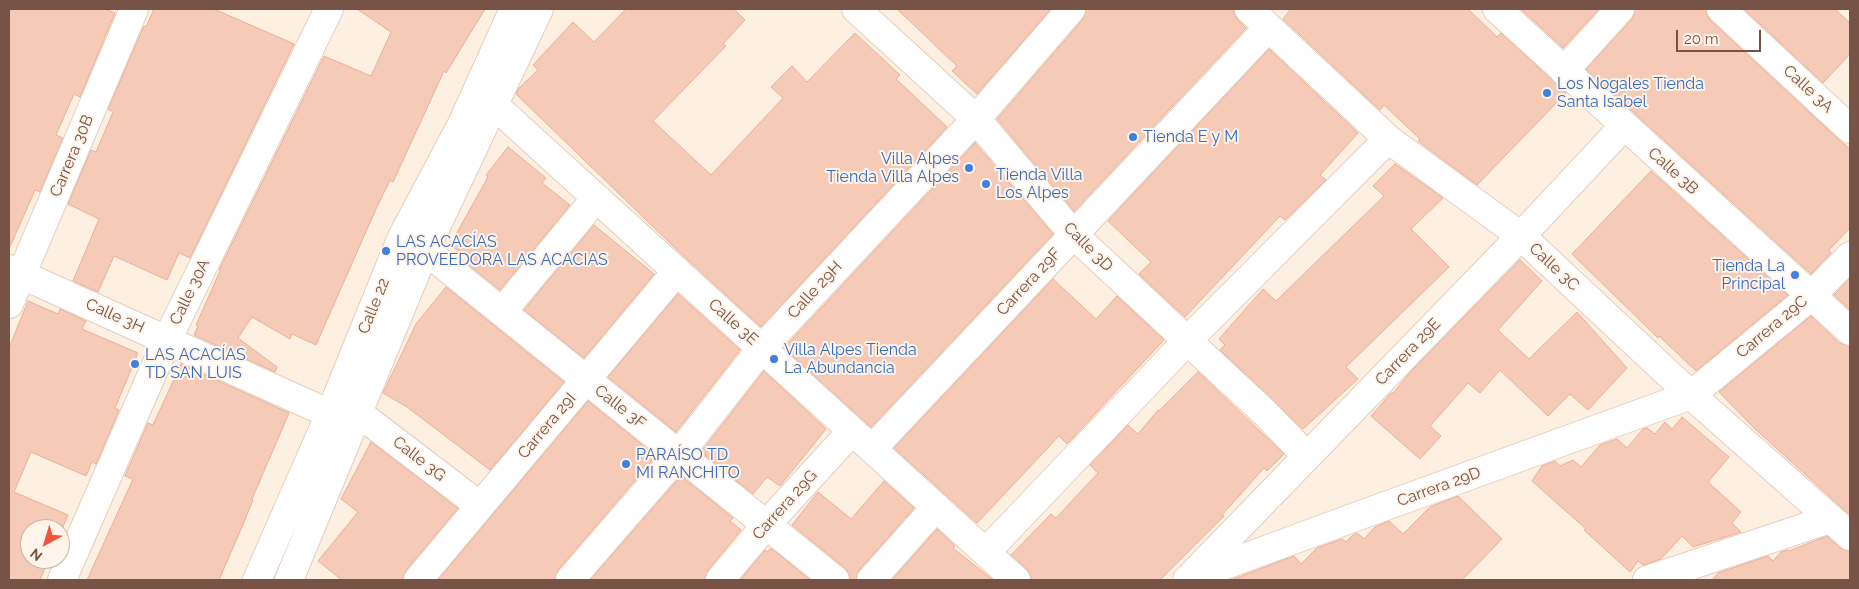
<!DOCTYPE html>
<meta charset="utf-8">
<style>
body{margin:0}
#map{position:relative;width:1859px;height:589px;overflow:hidden;background:#fef0e1;font-family:Raleway,sans-serif}
canvas{display:block}
.frame{position:absolute;inset:0;border:10px solid #775346;pointer-events:none}
.north{position:absolute;left:20px;top:519px;width:50px;height:50px;box-sizing:border-box;background:#fff4e9;border:1px solid #c9b4a8;border-radius:50%;rotate:219deg;font-size:14px;font-weight:700;line-height:20px;text-align:center;color:#775346}
.north::after{content:'';display:block;margin:auto;width:18px;height:22px;background:#f1553d;clip-path:polygon(50% 0,100% 100%,50% 72%,0 100%)}
.scale{position:absolute;left:1676px;top:30px;width:85px;height:22px;box-sizing:border-box;border:2px solid #775346;border-top:0;padding-left:6px;font-size:15px;line-height:18px;white-space:nowrap;color:#775346;-webkit-text-stroke:4px #fff4e9;paint-order:stroke}
</style>
<div id="map">
<canvas width="1859" height="589"></canvas>
<div class="frame"></div>
<div class="north">N</div>
<div class="scale">20 m</div>
</div>
<script>
const context = document.querySelector('canvas').getContext('2d');
context.lineJoin = 'round';
function paint(path, color) { context.fillStyle = color; context.fill(path, 'evenodd'); }
const toPath = rows => new Path2D(rows.map(r => 'M' + r).join(''));
function strokePath(path, color, width, dash) { context.strokeStyle = color; context.lineWidth = width; context.lineCap = dash ? 'butt' : 'round'; context.setLineDash(dash || []); context.stroke(path); }
function label(font, color, halo, rows, align = 'center') {
  context.font = font + ' Raleway,sans-serif'; context.lineWidth = 4; context.setLineDash([]); context.textBaseline = 'middle'; context.strokeStyle = halo; context.fillStyle = color; for (const [text, x, y, turn = 0] of rows) {
    context.save(); context.translate(x, y); context.rotate((+turn || 0) * Math.PI / 180); context.textAlign = isNaN(turn) ? turn : align; if (halo) context.strokeText(text, 0, 0); context.fillText(text, 0, 0); context.restore();
  }
}
const building = toPath([
 [9,9,105,9,115,13,80,97,74,94,56,135,63,138,40,192,35,190,9,249,9,9],
 [154,9,214,9,294,44,190,258,179,253,167,280,114,256,98,292,73,281,99,219,68,204,91,150,96,152,113,112,108,109,144,26,146,27,154,9],
 [357,9,485,9,446,73,444,71,393,182,390,180,376,209,316,345,292,334,290,339,252,317,238,338,277,367,275,372,194,335,198,326,196,325,220,271,219,270,324,56,371,76,391,32,357,9],
 [626,9,734,9,745,20,723,44,726,46,653,121,711,175,783,98,771,87,792,66,807,82,855,33,900,75,896,79,947,127,761,327,675,248,516,94,518,89,538,70,533,65,573,22,594,42,626,9],
 [897,9,1051,9,977,94,952,71,957,66,897,9],
 [1086,9,1234,9,1234,14,1238,20,1246,28,1074,211,997,119,1083,19,1086,9],
 [1291,9,1468,9,1497,37,1501,33,1566,93,1477,185,1418,141,1420,139,1384,105,1380,110,1283,19,1291,9],
 [1523,9,1599,9,1563,48,1522,10,1523,9],
 [1635,9,1706,9,1706,14,1710,20,1839,140,1850,149,1850,228,1829,250,1831,253,1811,274,1586,69,1632,19,1635,9],
 [1744,9,1835,9,1850,23,1850,54,1823,83,1744,9],
 [1269,49,1358,133,1320,175,1326,180,1285,220,1280,216,1185,317,1139,274,1151,262,1108,221,1269,49],
 [975,143,1053,234,871,427,784,348,975,143],
 [508,147,546,178,542,183,570,205,500,290,465,262,469,258,450,245,488,177,486,175,508,147],
 [1395,164,1443,198,1411,229,1449,267,1346,367,1358,379,1303,429,1220,350,1225,345,1219,339,1263,289,1276,301,1384,196,1373,186,1395,164],
 [1651,171,1788,295,1696,371,1659,336,1658,338,1572,254,1651,171],
 [594,225,654,274,584,358,524,310,594,225],
 [1520,260,1542,281,1498,330,1529,359,1577,312,1627,368,1588,410,1570,394,1548,416,1500,370,1480,393,1468,383,1430,426,1441,436,1420,459,1371,416,1391,393,1393,393,1414,368,1520,260],
 [1850,278,1850,310,1834,295,1850,278],
 [1053,279,1096,319,1117,296,1164,340,1067,444,1059,436,977,523,894,448,1053,279],
 [446,287,564,382,490,470,407,407,383,393,416,324,446,287],
 [678,294,740,350,676,432,608,377,678,294],
 [28,301,58,314,60,309,86,321,82,329,138,353,115,408,119,410,96,464,92,462,86,476,31,452,14,492,68,515,60,534,60,529,30,529,30,559,49,559,40,580,9,580,9,348,28,301],
 [1811,316,1839,343,1850,346,1850,515,1754,428,1719,392,1811,316],
 [181,364,289,413,252,499,253,500,242,527,219,580,87,580,133,479,125,476,148,423,153,425,181,364],
 [764,371,826,429,780,486,767,477,753,494,701,452,764,371],
 [1198,372,1284,454,1267,471,1264,468,1222,515,1224,516,1160,580,1031,580,1031,575,1027,569,1011,555,1051,514,1056,518,1098,473,1090,465,1128,425,1138,434,1158,410,1159,411,1198,372],
 [588,401,656,456,558,570,555,580,438,580,588,401],
 [1682,417,1729,457,1708,482,1741,512,1732,523,1741,532,1693,547,1682,536,1661,559,1643,565,1638,561,1630,572,1584,530,1586,529,1532,481,1542,466,1555,461,1560,466,1573,460,1581,467,1600,445,1617,439,1627,448,1643,429,1647,428,1655,434,1665,422,1672,429,1682,417],
 [371,442,458,508,406,570,403,580,342,580,318,561,358,512,341,499,371,442],
 [681,476,733,518,730,521,741,530,708,570,705,580,590,580,681,476],
 [884,481,914,508,859,570,856,580,850,580,849,574,845,568,792,525,818,492,851,519,884,481],
 [1458,496,1502,539,1462,580,1231,580,1294,556,1301,564,1317,548,1342,539,1346,542,1353,535,1357,533,1364,539,1375,527,1389,521,1403,534,1430,507,1458,496],
 [937,529,955,546,953,548,993,580,892,580,937,529],
 [1827,536,1840,548,1850,551,1850,580,1712,580,1718,573,1768,556,1773,561,1781,552,1788,550,1789,551,1827,536],
 [770,549,772,549,810,580,740,580,765,550,768,552,770,549]
]);
paint(building, '#f5cab7');
strokePath(building, '#e9ae96', 1);
const minor = toPath([
 [856,9,976,119,1074,235,1265,413,1307,456],
 [1249,9,1388,139,1521,236,1691,395,1850,536],
 [1497,9,1850,331],
 [1721,9,1850,129],
 [1564,71,1620,9],
 [493,104,1016,580],
 [410,242,425,250,835,580],
 [9,269,330,414],
 [9,304,134,9],
 [502,312,596,198],
 [357,412,480,506],
 [872,449,1268,28],
 [986,552,1187,341,1388,139],
 [1194,573,1521,236,1624,126],
 [62,580,167,340,329,9],
 [257,580,330,414,402,237,462,124,514,9],
 [289,580,425,250,539,9],
 [418,580,677,271],
 [570,580,679,454,762,348,976,119,1071,9],
 [720,580,766,525,852,431],
 [871,580,936,507],
 [1187,580,1190,578,1358,516,1691,395,1811,296,1850,256],
 [1647,580,1830,519]
]);
strokePath(minor, '#e5cdbf', 30);
strokePath(minor, '#fff', 28);
for (const [x, y, r, color] of [
 [1547,93,5,"#3f7fe0"],
 [1133,137,5,"#3f7fe0"],
 [969,168,5,"#3f7fe0"],
 [986,184,5,"#3f7fe0"],
 [386,251,5,"#3f7fe0"],
 [1795,275,5,"#3f7fe0"],
 [774,359,5,"#3f7fe0"],
 [135,364,5,"#3f7fe0"],
 [626,464,5,"#3f7fe0"]
]) { const dot = new Path2D(); dot.arc(x, y, r, 0, 2 * Math.PI); context.fillStyle = color; context.fill(dot); strokePath(dot, '#fff4e9', 2); }
label('16px', '#366cbe', '#fff4e9', [
 ["Los Nogales Tienda",1557,84],
 ["Santa Isabel",1557,102],
 ["Tienda E y M",1143,137],
 ["Villa Alpes",959,159,"right"],
 ["Tienda Villa Alpes",959,177,"right"],
 ["Tienda Villa",996,175],
 ["Los Alpes",996,193],
 ["LAS ACACÍAS",396,242],
 ["PROVEEDORA LAS ACACIAS",396,260],
 ["Tienda La",1785,266,"right"],
 ["Principal",1785,284,"right"],
 ["Villa Alpes Tienda",784,350],
 ["La Abundancia",784,368],
 ["LAS ACACÍAS",145,355],
 ["TD SAN LUIS",145,373],
 ["PARAÍSO TD",636,455],
 ["MI RANCHITO",636,473]
], 'left');
label('16px', '#775346', '#fff4e9', [
 ["Calle 3A",1808,89,43],
 ["Carrera 30B",72,156,-67],
 ["Calle 3B",1673,171,42],
 ["Calle 3D",1088,247,45],
 ["Calle 3C",1554,267,43],
 ["Carrera 29F",1029,282,-47],
 ["Calle 29H",815,290,-47],
 ["Calle 30A",190,292,-64],
 ["Calle 22",374,306,-68],
 ["Calle 3H",115,316,24],
 ["Calle 3E",733,322,42],
 ["Carrera 29C",1772,327,-40],
 ["Carrera 29E",1408,352,-46],
 ["Calle 3F",620,407,38],
 ["Carrera 29I",547,426,-50],
 ["Calle 3G",419,459,38],
 ["Carrera 29D",1439,487,-20],
 ["Carrera 29G",785,505,-48]
]);
</script>
